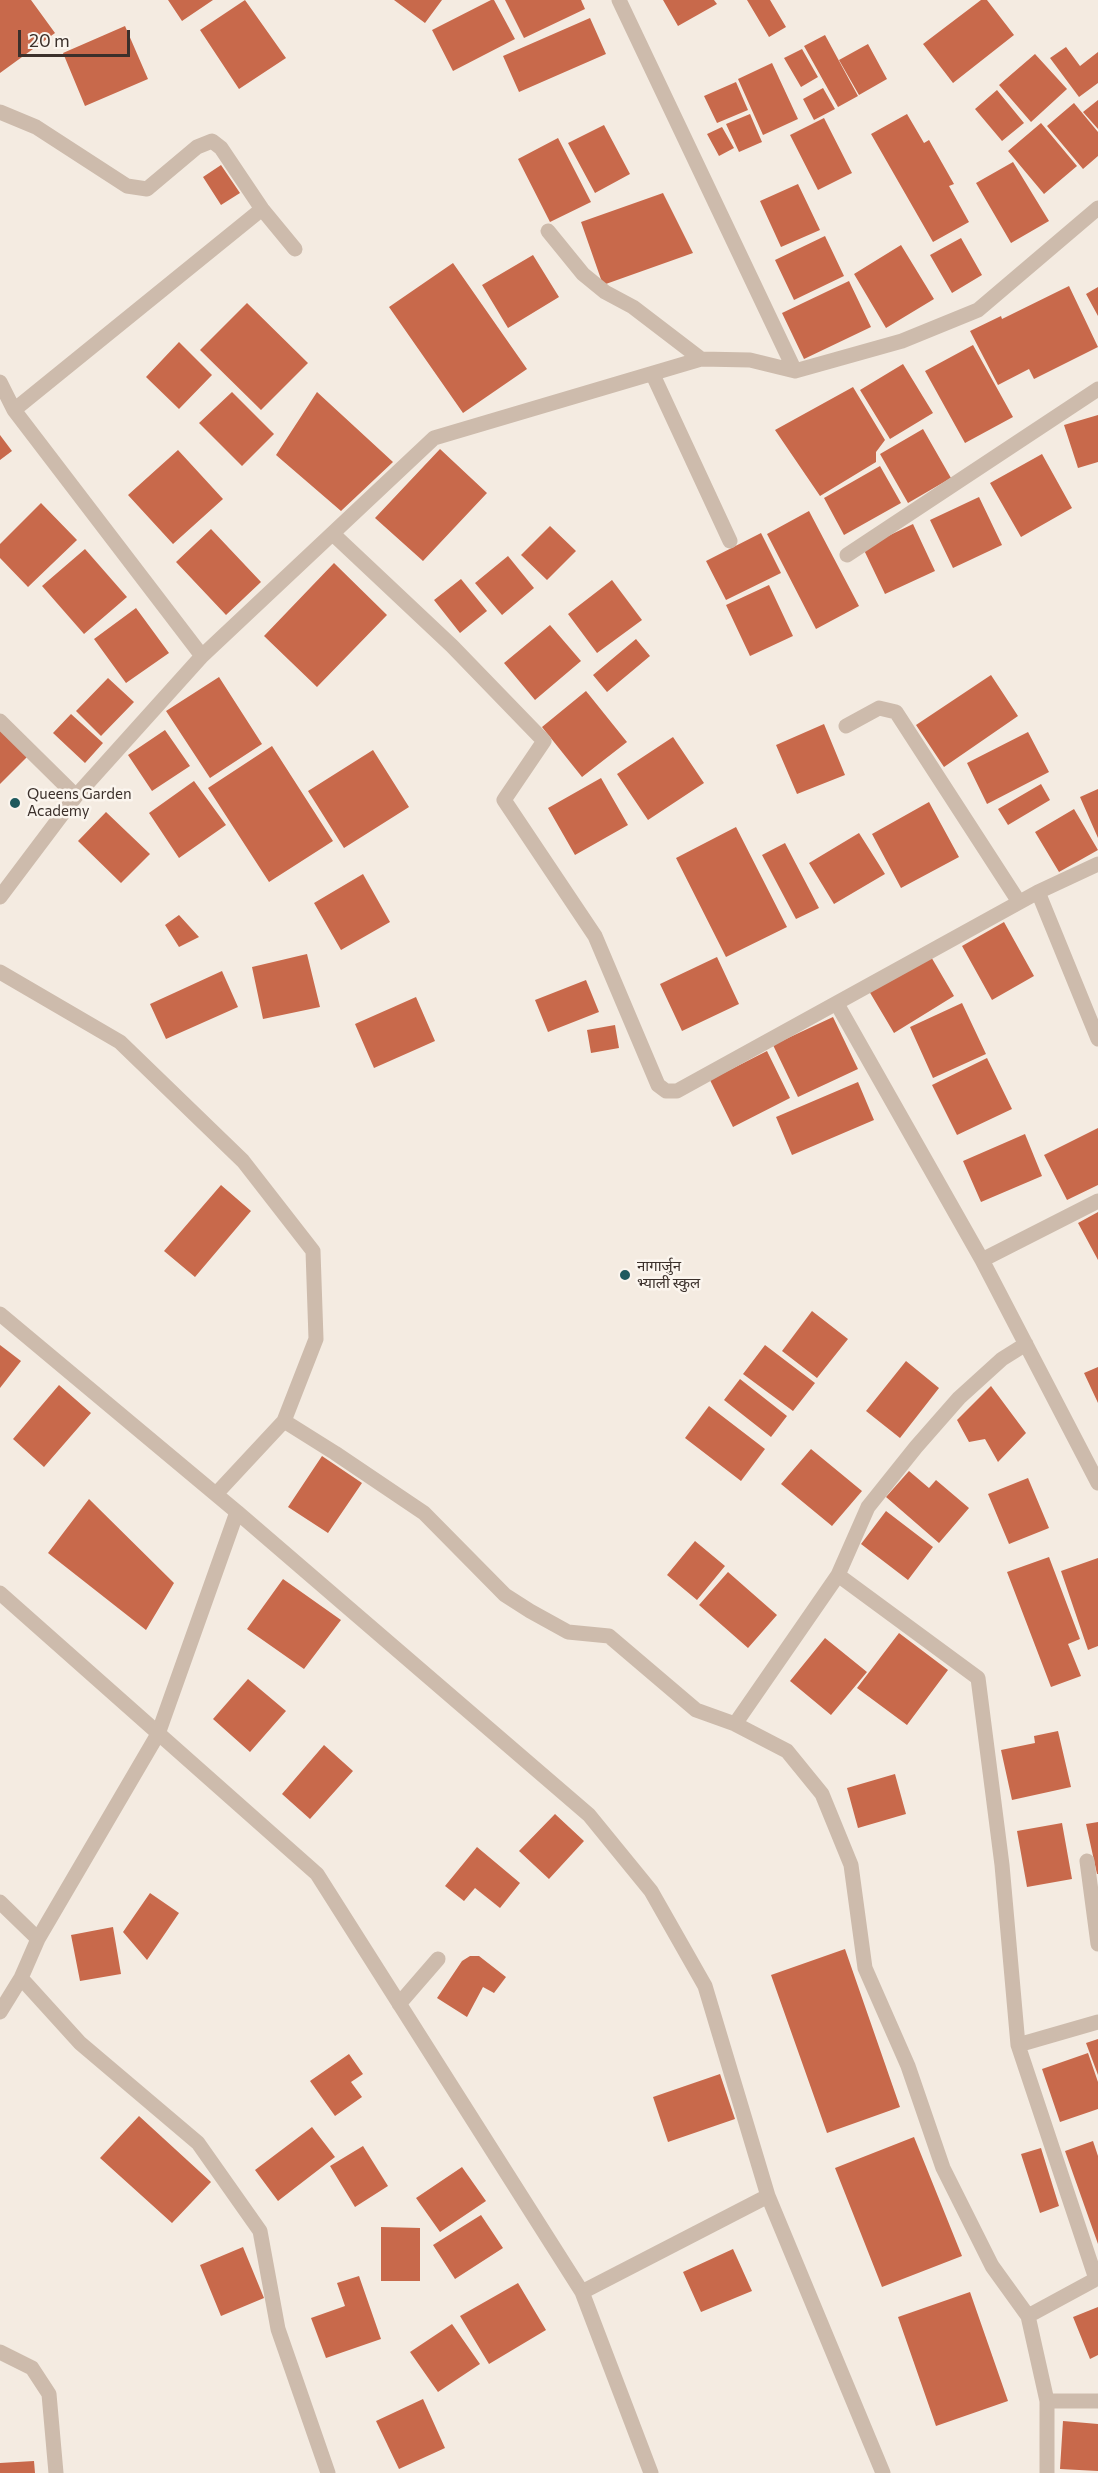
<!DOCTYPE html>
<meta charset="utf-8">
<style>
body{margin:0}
#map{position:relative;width:1098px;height:2473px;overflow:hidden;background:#f4ebe1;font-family:Commissioner,sans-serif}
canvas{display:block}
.scale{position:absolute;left:18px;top:30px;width:112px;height:27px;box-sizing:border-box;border:3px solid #3b302b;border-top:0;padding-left:8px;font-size:18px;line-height:21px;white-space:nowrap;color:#3b302b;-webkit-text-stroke:4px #fbf5ee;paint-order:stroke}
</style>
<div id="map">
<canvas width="1098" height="2473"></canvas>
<div class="scale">20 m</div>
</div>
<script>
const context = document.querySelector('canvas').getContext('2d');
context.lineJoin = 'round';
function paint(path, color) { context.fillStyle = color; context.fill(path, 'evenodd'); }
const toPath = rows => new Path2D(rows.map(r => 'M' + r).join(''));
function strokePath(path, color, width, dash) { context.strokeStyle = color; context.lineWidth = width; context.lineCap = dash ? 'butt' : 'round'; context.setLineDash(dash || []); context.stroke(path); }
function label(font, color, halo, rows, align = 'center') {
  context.font = font + ' Commissioner,"Noto Sans Devanagari",sans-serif'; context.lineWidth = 5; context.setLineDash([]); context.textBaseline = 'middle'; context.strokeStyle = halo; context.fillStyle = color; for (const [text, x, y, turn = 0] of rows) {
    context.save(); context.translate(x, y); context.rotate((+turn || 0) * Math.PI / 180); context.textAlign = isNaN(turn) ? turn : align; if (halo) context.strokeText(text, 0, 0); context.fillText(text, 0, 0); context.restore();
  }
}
paint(toPath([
 [0,0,31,0,55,33,0,73],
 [168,0,213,0,182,21],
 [245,0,286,58,239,89,200,30],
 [394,0,442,0,425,23],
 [491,0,494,0,515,39,453,71,432,30],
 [505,0,581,0,585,9,524,38],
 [663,0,714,0,717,4,678,26],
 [747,0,770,0,786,27,769,37],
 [981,0,987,0,1014,35,953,83,923,44],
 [590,18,606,54,519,92,503,56],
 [125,26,148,79,85,106,63,53],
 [825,35,858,96,838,107,804,46],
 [868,44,887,79,859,95,839,60],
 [1066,47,1080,66,1098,52,1098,83,1079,97,1050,58],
 [802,49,818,77,801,87,784,58],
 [1035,54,1067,89,1031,122,999,85],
 [772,63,798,119,763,135,738,79],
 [736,82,748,110,717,123,704,96],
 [823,88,835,109,814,120,803,99],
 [997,90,1024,123,1002,141,975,109],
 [1098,100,1098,129,1083,112],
 [1074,103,1098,132,1098,156,1083,169,1047,126],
 [750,114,762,142,739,152,726,124],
 [907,114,924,143,929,140,954,184,949,186,969,222,933,242,871,134],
 [824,118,852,173,818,190,790,135],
 [1041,123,1077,166,1044,194,1008,151],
 [604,125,630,174,595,193,568,143],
 [722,127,734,148,719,156,707,134],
 [558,138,591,202,550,222,518,159],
 [1013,162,1049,221,1011,243,976,183],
 [221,165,240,193,221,205,203,177],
 [798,184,820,230,781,247,760,201],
 [663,193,693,253,603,285,581,222],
 [825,236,844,276,794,300,775,260],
 [961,238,982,275,952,293,930,255],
 [901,245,934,299,886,328,854,274],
 [533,255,559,297,508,328,482,285],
 [453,263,527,369,463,413,389,307],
 [849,281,871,327,804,359,782,313],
 [1069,286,1098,347,1034,379,1029,369,998,385,970,331,1001,316,1002,319],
 [1098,287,1098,316,1086,294],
 [247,303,308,363,261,410,200,350],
 [179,342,212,375,179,409,146,377],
 [973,345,1013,417,965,443,925,371],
 [903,364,933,413,890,439,860,390],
 [853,387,885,440,876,452,876,462,820,496,775,430],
 [232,392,274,434,242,466,199,423],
 [317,392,393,462,341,511,276,455],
 [1098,415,1098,462,1078,468,1064,425],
 [923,429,951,478,908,503,880,454],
 [0,435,12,451,0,460],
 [440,449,487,493,423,561,375,518],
 [178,450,223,499,173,544,128,495],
 [1042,454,1072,508,1021,537,990,483],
 [880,466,901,503,844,535,824,498],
 [979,497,1002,545,953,568,930,520],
 [41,503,77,540,28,587,0,558,0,544],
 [809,511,859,606,816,629,767,534],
 [913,524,935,571,885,594,863,548],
 [550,526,576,551,547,580,521,555],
 [211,529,261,582,226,615,176,562],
 [761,533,781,573,726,600,706,561],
 [85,549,127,597,84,634,42,586],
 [508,556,534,588,502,615,475,583],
 [334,563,387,615,317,687,264,636],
 [461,579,487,611,460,633,434,600],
 [612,580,642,620,597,653,568,614],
 [769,585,793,636,750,656,726,605],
 [136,608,169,653,126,683,94,639],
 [550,625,581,661,535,700,504,663],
 [636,639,650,656,607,692,593,675],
 [991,675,1018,716,944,767,916,725],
 [219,677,262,744,210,778,166,711],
 [108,678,134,702,101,736,76,711],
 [586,691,627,742,582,777,542,727],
 [71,714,103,743,85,763,53,733],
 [824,724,845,775,797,794,776,745],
 [0,728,28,756,0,784],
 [165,730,190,766,152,791,128,755],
 [1028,732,1049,772,987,804,967,763],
 [673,737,704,783,648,820,617,774],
 [272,746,333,841,269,882,208,788],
 [373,750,409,807,344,848,308,791],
 [601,778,628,825,575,855,548,808],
 [194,781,226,825,179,858,149,813],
 [1041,784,1050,800,1008,825,998,809],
 [1098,789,1098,838,1080,797],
 [929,802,959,857,901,888,872,834],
 [1074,809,1098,850,1059,872,1035,832],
 [106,812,150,854,121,883,78,841],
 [736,827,787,927,726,957,676,858],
 [859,833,885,874,834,904,809,863],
 [785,843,819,908,796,919,762,855],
 [363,874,390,922,341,950,314,903],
 [179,915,199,937,179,947,165,925],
 [1004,922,1034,976,992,1000,962,946],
 [307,954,320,1007,263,1019,252,967],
 [930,955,954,996,894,1033,869,991],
 [717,957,739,1004,682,1031,660,984],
 [222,971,238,1007,166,1039,150,1004],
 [586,980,599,1012,548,1032,535,1000],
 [416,997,435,1041,374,1068,355,1024],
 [962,1003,986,1054,933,1078,910,1027],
 [833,1017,858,1069,798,1097,773,1045],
 [615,1025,619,1048,591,1053,587,1030],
 [767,1051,790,1098,733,1127,710,1080],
 [987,1058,1012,1109,957,1135,932,1085],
 [858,1082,874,1120,792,1155,776,1117],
 [1098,1128,1098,1185,1067,1200,1044,1155],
 [1025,1134,1042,1176,981,1202,963,1161],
 [221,1185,251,1211,195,1277,164,1251],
 [1098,1212,1098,1260,1078,1223],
 [812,1311,848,1339,817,1378,782,1351],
 [0,1345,21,1361,0,1388],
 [765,1345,815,1383,793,1411,743,1374],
 [906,1361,939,1388,900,1438,866,1411],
 [1098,1367,1098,1403,1084,1373],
 [740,1379,787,1416,771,1437,724,1400],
 [59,1385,91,1413,44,1467,13,1439],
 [991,1386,1026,1433,998,1462,985,1439,969,1442,957,1420],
 [709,1406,765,1449,741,1481,685,1438],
 [811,1449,862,1491,832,1526,781,1484],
 [322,1456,362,1483,328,1533,288,1507],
 [909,1471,929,1488,936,1480,969,1508,939,1543,886,1497],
 [1028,1478,1049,1528,1009,1544,988,1494],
 [89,1499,174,1583,146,1630,48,1553],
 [886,1511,933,1547,908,1580,861,1544],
 [695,1541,725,1566,697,1600,667,1575],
 [1049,1557,1080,1639,1068,1644,1081,1676,1051,1687,1007,1572],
 [1098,1558,1098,1646,1088,1650,1061,1571],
 [728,1572,777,1615,748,1648,699,1605],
 [283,1579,341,1620,304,1669,247,1629],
 [899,1633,948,1670,907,1725,857,1688],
 [825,1638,867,1672,831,1715,790,1681],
 [248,1679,286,1711,250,1752,213,1719],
 [1058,1731,1071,1787,1012,1800,1001,1750,1035,1743,1034,1736],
 [324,1745,353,1771,310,1819,282,1794],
 [895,1774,906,1814,858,1828,847,1788],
 [555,1814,584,1841,549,1879,519,1851],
 [1098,1822,1098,1874,1097,1874,1086,1824],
 [1062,1823,1072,1879,1027,1887,1017,1831],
 [477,1847,520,1883,500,1908,475,1888,464,1901,445,1886],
 [150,1893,179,1913,147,1960,123,1932],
 [113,1927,121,1974,80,1981,71,1935],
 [845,1949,900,2107,827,2133,771,1975],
 [470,1956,479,1956,506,1977,494,1993,483,1987,467,2017,437,1998,462,1961],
 [1098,2039,1098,2075,1086,2043],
 [1088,2053,1098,2082,1098,2109,1060,2122,1042,2069],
 [349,2054,363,2074,351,2082,362,2097,335,2116,310,2081],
 [720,2074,735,2119,668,2142,653,2097],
 [139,2116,211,2182,172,2223,100,2158],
 [312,2127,335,2157,278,2201,255,2170],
 [914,2137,962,2256,882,2287,835,2168],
 [1093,2141,1098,2156,1098,2244,1065,2151],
 [363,2146,388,2186,355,2207,330,2166],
 [1041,2148,1059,2206,1040,2213,1021,2154],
 [462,2167,486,2201,440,2232,416,2198],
 [481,2215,503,2248,455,2279,433,2245],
 [381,2227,420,2228,420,2281,381,2281],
 [243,2247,264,2298,221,2316,200,2265],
 [733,2249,752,2291,701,2312,683,2272],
 [359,2276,381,2339,326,2358,311,2318,345,2306,337,2283],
 [518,2283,546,2330,489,2364,460,2316],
 [970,2292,1008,2401,936,2426,898,2317],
 [1098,2307,1098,2355,1090,2359,1073,2317],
 [452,2324,480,2364,438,2392,410,2352],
 [423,2399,445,2448,399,2469,376,2421],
 [1063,2421,1098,2424,1098,2471,1060,2469],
 [34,2461,35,2473,0,2473,0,2463]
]), '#c8694b');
strokePath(toPath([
 [619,0,795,371],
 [0,112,36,127,127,186,147,189,197,147,212,141,221,148,262,209,295,249],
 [548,231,583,274,605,292,633,307,701,359],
 [653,375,730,541],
 [0,382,14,410,202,656],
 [14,410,262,209],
 [333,534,452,646,544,741,504,800,595,936,658,1085,666,1091,677,1091,1038,892,1098,864],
 [847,555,1098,389],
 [0,721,76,796],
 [846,726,879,708,896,712,1019,902],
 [1038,892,1098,1039],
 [0,897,76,796,202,656,434,438,701,359,750,360,795,371,902,341,978,310,1098,208],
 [0,972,120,1042,243,1161,313,1251,316,1339,284,1421,216,1494],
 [837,1004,982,1260,1098,1483],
 [982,1260,1098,1201],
 [0,1314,237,1512,158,1734,38,1939,21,1978,0,2012],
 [284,1421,335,1453,424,1513,505,1595,530,1611,568,1632,609,1636,696,1710,735,1724,787,1751,822,1794,851,1865,865,1968,908,2066,943,2168,992,2266,1028,2316,1047,2401,1098,2401],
 [237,1512,589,1815,651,1891,705,1986,768,2196,883,2473],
 [0,1593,317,1874,582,2292,651,2473],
 [735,1724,838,1575],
 [1087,1861,1098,1944],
 [0,1902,38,1939],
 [21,1978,80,2043,198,2143,260,2231,278,2329,328,2473],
 [399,2004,438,1959],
 [1018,2045,1002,1865,978,1678,838,1575,868,1507,916,1447,959,1398,1002,1359,1026,1344],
 [1096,2279,1018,2045,1098,2022],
 [582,2292,768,2196],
 [1028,2316,1098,2278],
 [0,2352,32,2368,49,2394,56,2473],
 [1047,2401,1047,2473]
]), '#cdbbac', 15);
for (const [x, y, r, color] of [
 [15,803,6,"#1f5a5e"],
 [625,1275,6,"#1f5a5e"]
]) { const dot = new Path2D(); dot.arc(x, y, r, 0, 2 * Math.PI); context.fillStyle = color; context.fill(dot); strokePath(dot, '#fbf5ee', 2); }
label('15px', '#3b302b', '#fbf5ee', [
 ["Queens Garden",27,794],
 ["Academy",27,811],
 ["नागार्जुन",637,1266],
 ["भ्याली स्कुल",637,1283]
], 'left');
</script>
